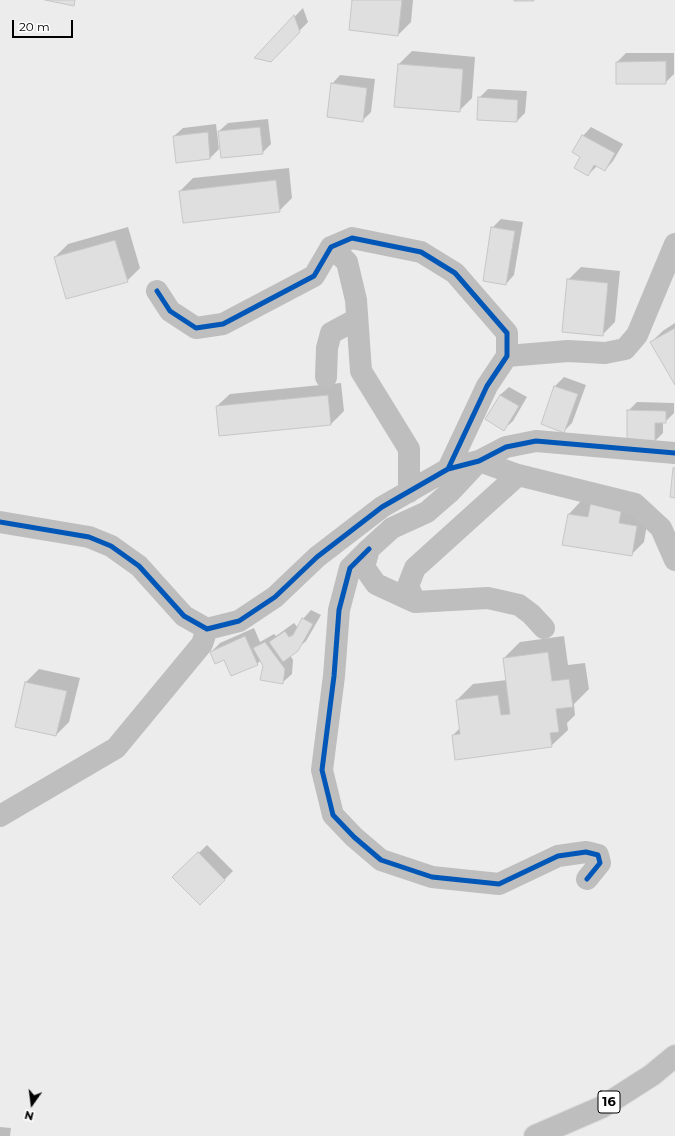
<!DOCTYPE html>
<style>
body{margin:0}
#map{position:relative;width:675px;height:1136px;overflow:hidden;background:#fff;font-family:Montserrat,sans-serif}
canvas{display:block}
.north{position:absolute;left:12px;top:1084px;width:40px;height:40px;-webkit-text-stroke:3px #fff;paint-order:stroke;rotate:194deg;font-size:11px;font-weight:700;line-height:16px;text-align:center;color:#000}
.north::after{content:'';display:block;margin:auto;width:14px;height:18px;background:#000;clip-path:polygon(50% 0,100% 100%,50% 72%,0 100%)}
.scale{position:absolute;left:12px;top:20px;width:61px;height:18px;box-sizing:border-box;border:2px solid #000;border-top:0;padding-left:5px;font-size:12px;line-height:14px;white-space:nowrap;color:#000;-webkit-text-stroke:3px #fff;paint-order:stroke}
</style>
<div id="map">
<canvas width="675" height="1136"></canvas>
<div class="north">N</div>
<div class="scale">20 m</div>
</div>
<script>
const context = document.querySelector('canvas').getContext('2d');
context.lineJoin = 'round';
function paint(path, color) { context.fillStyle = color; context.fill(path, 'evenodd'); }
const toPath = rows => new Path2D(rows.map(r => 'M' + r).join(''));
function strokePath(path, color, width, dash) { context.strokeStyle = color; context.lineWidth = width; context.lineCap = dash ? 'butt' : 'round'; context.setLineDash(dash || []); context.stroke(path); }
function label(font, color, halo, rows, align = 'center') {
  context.font = font + ' Montserrat,sans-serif'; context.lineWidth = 3; context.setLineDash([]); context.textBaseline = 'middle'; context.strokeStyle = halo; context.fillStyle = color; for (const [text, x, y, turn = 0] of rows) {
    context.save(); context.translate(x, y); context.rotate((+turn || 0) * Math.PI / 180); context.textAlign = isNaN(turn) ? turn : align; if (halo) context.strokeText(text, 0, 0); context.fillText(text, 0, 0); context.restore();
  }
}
paint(toPath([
 [0,0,675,0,675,1136,0,1136]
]), '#ececec');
paint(toPath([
 [353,0,413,0,411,22,398,35],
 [303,8,308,22,270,61,256,57],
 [412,51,475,57,472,98,459,111,399,64],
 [626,53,674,53,674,74,665,83,617,62],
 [340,75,375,79,371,112,362,121,332,84],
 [488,89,527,91,525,113,517,121,479,98],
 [268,119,271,144,262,153,219,131,228,123],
 [216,124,219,149,210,158,174,136,183,128],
 [591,127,623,144,613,161,605,170,597,166,588,175,581,156,583,136],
 [289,168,292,198,279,211,180,191,193,178],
 [501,219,523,222,514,275,506,284,492,228],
 [128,227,140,268,127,281,55,257,68,244],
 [581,267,620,271,615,322,602,335,568,280],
 [675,323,675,383,651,342,664,330],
 [564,377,586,385,572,423,564,431,542,424,555,386],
 [341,383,344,411,331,424,220,435,217,406,230,394],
 [509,387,527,397,513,421,504,429,500,395],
 [637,402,674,403,674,413,665,422,663,422,663,433,655,441,628,411],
 [581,501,649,513,644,542,631,555,569,514],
 [311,610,321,615,306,641,290,655,293,660,292,674,283,682,264,666,261,660,257,664,224,659,211,652,220,643,254,628,260,642,274,634,276,636,294,623,298,628,303,619],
 [564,636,568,665,585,663,589,689,574,704,575,715,567,723,568,730,551,746,453,735,460,728,457,700,473,684,507,680,504,658,520,642],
 [39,669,80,678,69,722,56,735,16,726,26,682],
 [207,845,233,871,200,904,174,877],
 [0,1127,11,1128,10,1136,0,1136]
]), '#0003');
const building = toPath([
 [45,0,75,0,74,6,45,0],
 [352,0,402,0,398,36,349,30,352,0],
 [514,0,534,0,534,1,514,1,514,0],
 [294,15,300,32,271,62,254,58,294,15],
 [666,61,666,84,616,84,616,62,666,61],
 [398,64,463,69,460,112,394,107,398,64],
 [331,83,367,88,363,122,327,117,331,83],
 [478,97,518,100,517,122,477,120,478,97],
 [260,127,263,154,221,158,218,131,260,127],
 [208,132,210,159,176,163,173,136,208,132],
 [582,135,615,153,605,171,594,165,588,176,574,168,580,157,572,152,582,135],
 [276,180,280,212,183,223,179,191,276,180],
 [491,227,515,231,506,285,483,281,491,227],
 [115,240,128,282,66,299,54,257,115,240],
 [567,279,608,283,603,336,562,332,567,279],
 [675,328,675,385,650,342,675,328],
 [554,386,578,394,564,433,541,424,554,386],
 [328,395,331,425,219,436,216,406,328,395],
 [500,395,519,406,504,431,485,419,500,395],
 [627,410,666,411,666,423,655,423,655,442,627,442,627,410],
 [673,468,675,468,675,498,670,497,673,468],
 [591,501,622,507,619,523,637,526,632,556,562,545,568,514,588,517,591,501],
 [302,618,313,624,298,651,283,662,269,642,285,631,289,637,293,635,302,618],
 [245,636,258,665,231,676,224,660,215,664,210,652,245,636],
 [265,642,285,669,283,684,260,680,263,666,253,648,265,642],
 [548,652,552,681,569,679,573,707,556,709,559,732,550,733,552,747,455,760,452,735,460,734,456,700,498,695,501,715,510,714,503,658,548,652],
 [25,682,67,691,56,736,15,727,25,682],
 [198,852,225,880,200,905,172,877,198,852]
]);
paint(building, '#dfdfdf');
strokePath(building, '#c7c7c7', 1);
const primary = toPath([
 [535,1136,602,1107,652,1075,675,1056]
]);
strokePath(primary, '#dbdbdb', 24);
strokePath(toPath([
 [331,247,347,262,356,300,361,371,409,449,409,492],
 [157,291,170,311,196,328,223,324,314,276,331,247,352,238,421,252,455,273,507,333,507,356,487,386,448,469],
 [507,356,568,351,605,353,625,349,637,335,675,244],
 [326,377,327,348,331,333,357,319],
 [0,522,89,537,111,546,139,566,184,616,207,629,239,621,275,597,317,557,382,507,448,469,479,461,506,447,536,441,675,453],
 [369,549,350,568,339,610,334,676,322,770,333,815,354,837,381,860,432,877,499,884,558,856,586,852,598,855,600,863,587,879],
 [415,602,408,586,415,568,518,475],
 [544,628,531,614,519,605,488,598,415,602,376,584,364,567,369,549,392,528,427,512,450,492,479,461,518,475,635,504,661,528,675,560],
 [0,816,116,748,202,644,207,629]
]), '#bebebe', 22);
strokePath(primary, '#bebebe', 22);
strokePath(toPath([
 [157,291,170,311,196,328,223,324,314,276,331,247,352,238,421,252,455,273,507,333,507,356,487,386,448,469],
 [0,522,89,537,111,546,139,566,184,616,207,629,239,621,275,597,317,557,382,507,448,469,479,461,506,447,536,441,675,453],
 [369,549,350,568,339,610,334,676,322,770,333,815,354,837,381,860,432,877,499,884,558,856,586,852,598,855,600,863,587,879]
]), '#0057b8', 5);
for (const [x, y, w] of [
 [609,1102,22]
]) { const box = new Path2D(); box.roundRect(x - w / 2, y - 11, w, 22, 3); context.fillStyle = '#fff'; context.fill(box); strokePath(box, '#000', 1); }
label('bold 13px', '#000', null, [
 ["16",609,1102]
]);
</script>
